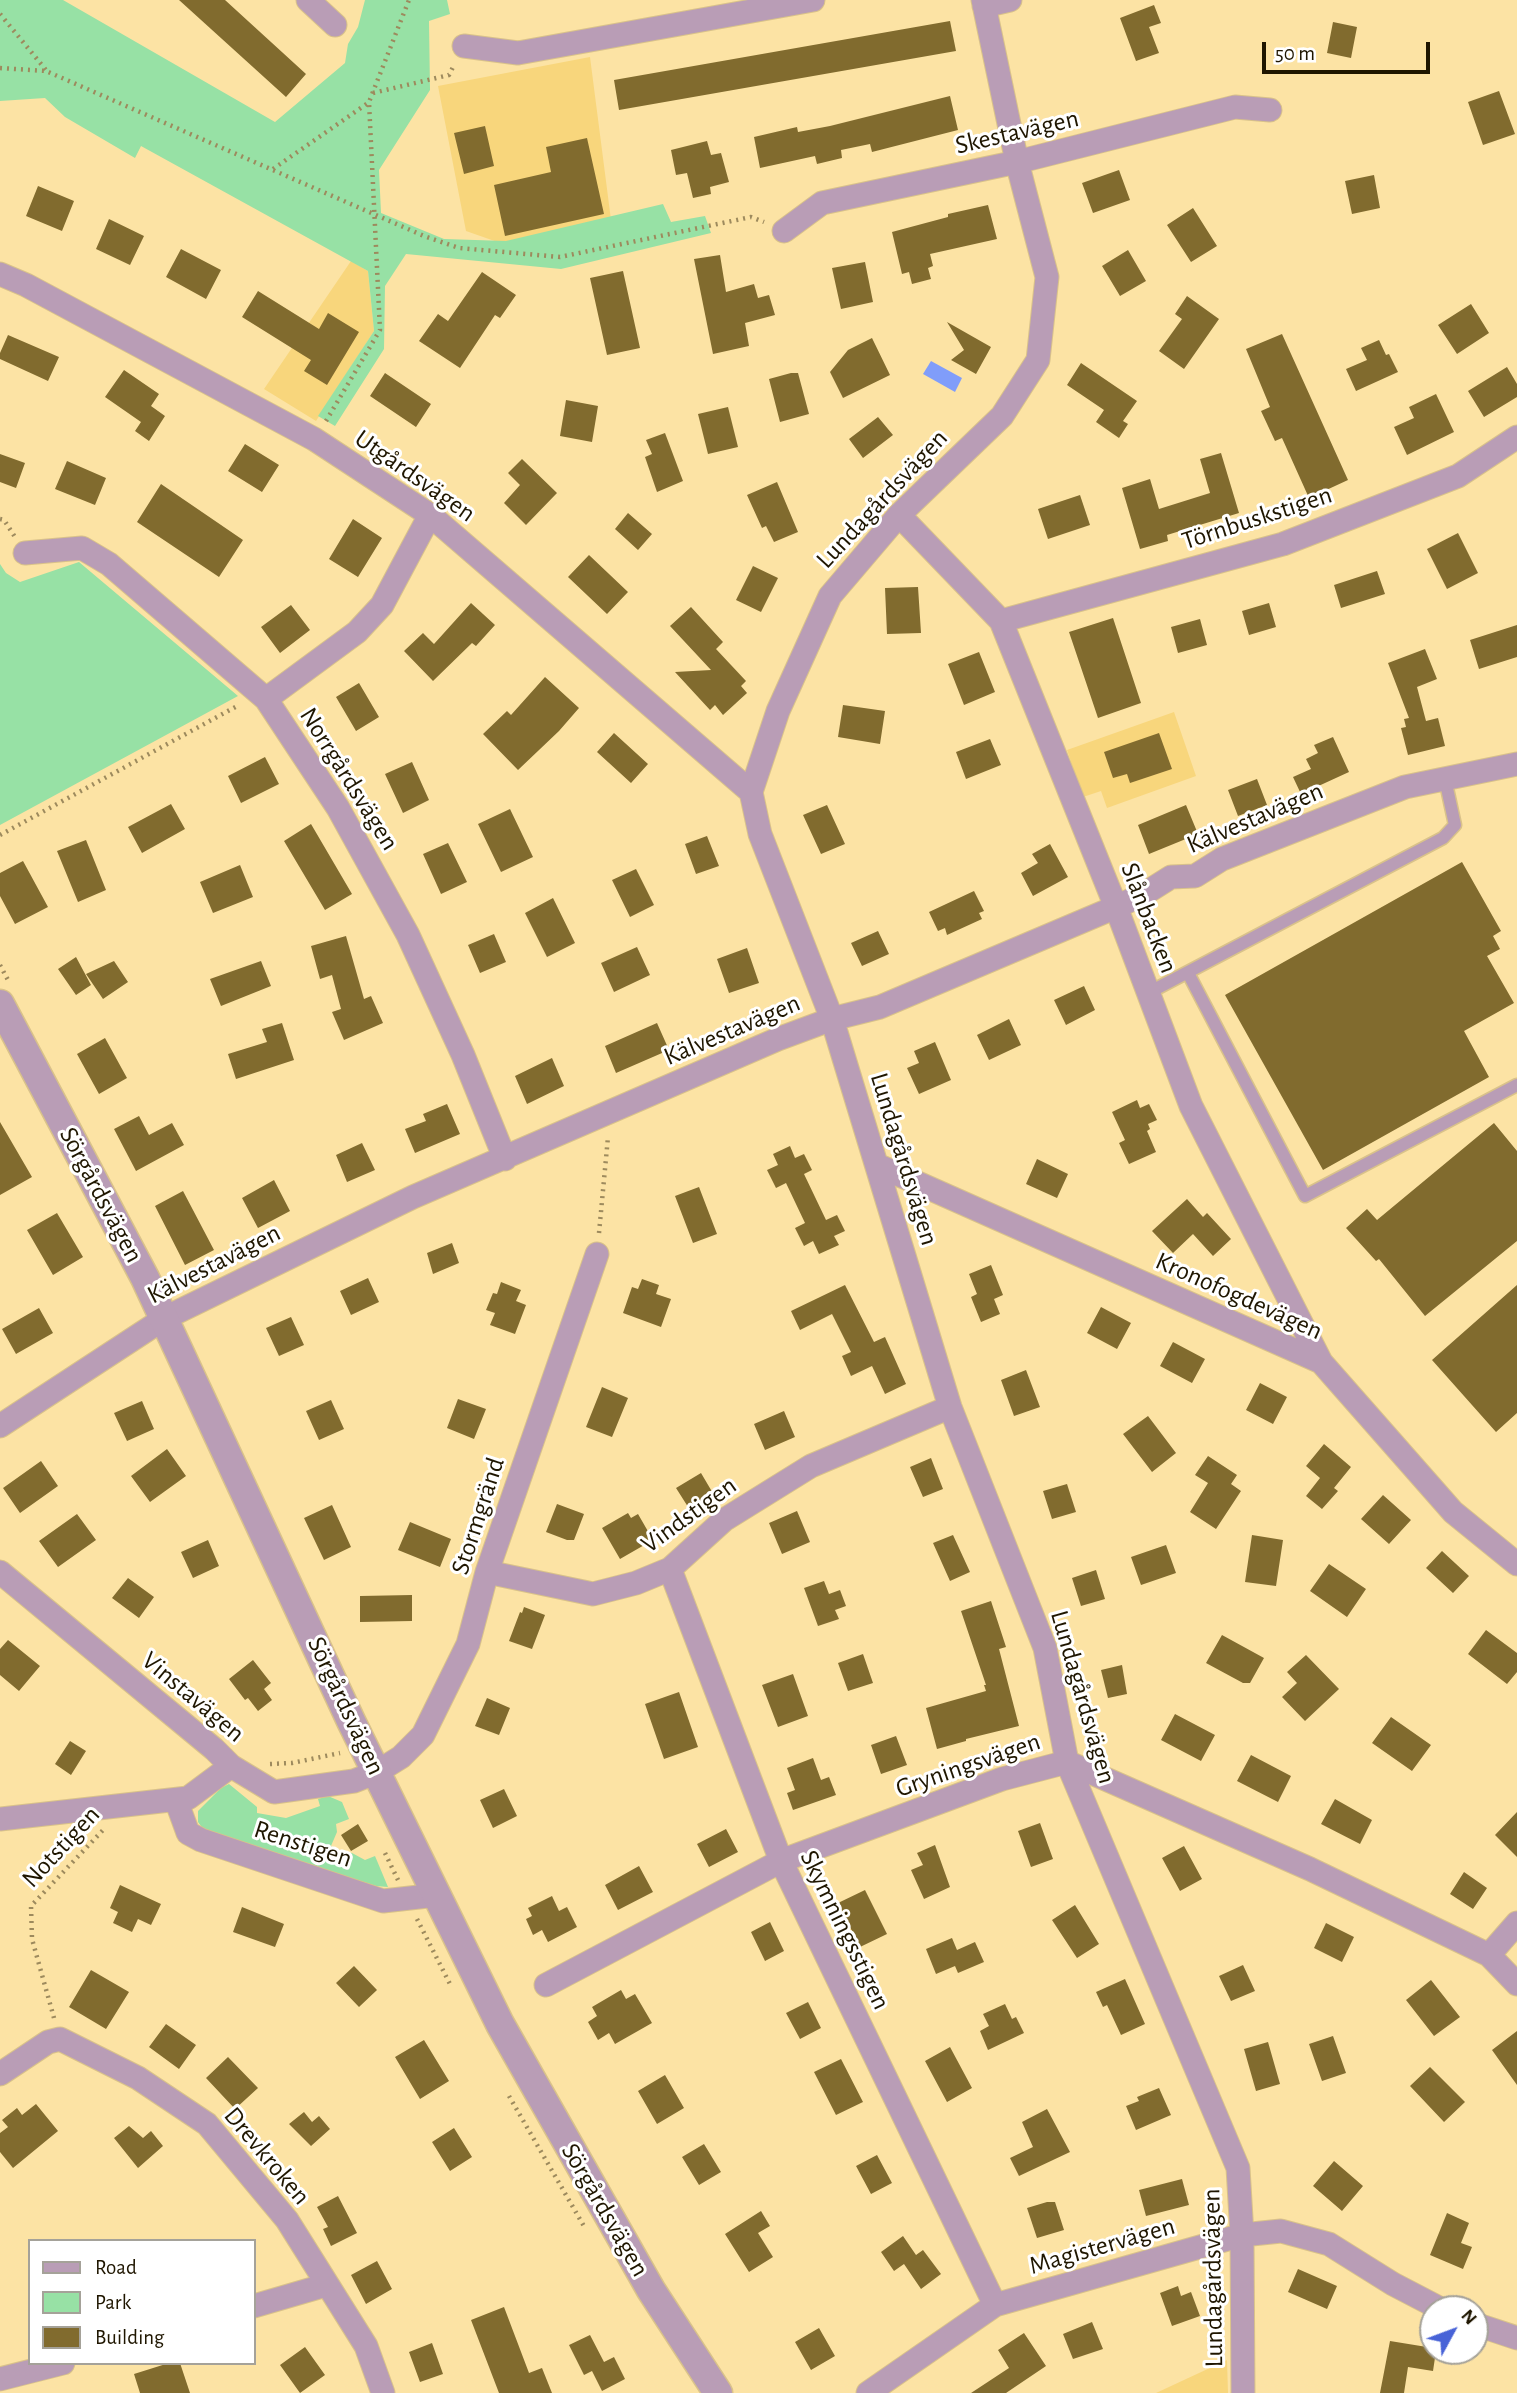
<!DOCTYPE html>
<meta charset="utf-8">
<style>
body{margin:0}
#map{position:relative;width:1517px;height:2393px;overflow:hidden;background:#fce3a4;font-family:"Alegreya Sans",sans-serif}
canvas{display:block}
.legend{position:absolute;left:28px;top:2239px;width:228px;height:126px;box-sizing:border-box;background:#fff;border:2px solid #a5a299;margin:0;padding:9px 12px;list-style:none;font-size:21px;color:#1f1600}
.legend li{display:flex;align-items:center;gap:14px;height:35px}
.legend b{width:35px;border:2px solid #a5a299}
.north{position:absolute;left:1419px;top:2295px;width:70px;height:70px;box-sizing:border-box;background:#fff;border:2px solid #a5a299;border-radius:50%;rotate:49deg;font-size:19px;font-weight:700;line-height:28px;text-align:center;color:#1f1600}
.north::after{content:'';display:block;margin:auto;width:24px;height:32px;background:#4863d7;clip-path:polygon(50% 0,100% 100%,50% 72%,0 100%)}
.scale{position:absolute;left:1262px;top:42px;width:168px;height:32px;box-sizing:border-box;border:4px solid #1f1600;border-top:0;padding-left:9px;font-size:21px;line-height:24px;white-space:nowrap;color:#1f1600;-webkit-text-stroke:5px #fff;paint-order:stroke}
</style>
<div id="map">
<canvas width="1517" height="2393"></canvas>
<ul class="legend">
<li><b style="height:9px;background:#b99db6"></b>Road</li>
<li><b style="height:19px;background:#97e1a5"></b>Park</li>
<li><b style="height:19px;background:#816b2e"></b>Building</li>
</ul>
<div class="north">N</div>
<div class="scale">50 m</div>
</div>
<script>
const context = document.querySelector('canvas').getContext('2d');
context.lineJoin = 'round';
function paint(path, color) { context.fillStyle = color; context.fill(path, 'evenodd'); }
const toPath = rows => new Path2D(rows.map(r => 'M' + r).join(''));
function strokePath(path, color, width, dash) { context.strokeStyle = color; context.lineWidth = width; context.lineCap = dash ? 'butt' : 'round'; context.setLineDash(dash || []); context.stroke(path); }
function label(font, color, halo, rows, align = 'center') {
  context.font = font + ' "Alegreya Sans",sans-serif'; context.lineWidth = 6; context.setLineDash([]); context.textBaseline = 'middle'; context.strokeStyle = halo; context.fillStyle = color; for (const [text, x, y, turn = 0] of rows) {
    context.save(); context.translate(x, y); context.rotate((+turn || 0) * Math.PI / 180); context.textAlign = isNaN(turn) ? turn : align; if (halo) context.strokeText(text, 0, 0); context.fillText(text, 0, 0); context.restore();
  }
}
paint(toPath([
 [590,57,611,220,506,245,466,231,438,86],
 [351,261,368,271,374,331,316,421,264,389],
 [1174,712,1196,776,1107,808,1101,791,1083,797,1067,750],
 [1227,2360,1228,2393,1156,2393]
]), '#f8d67c');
paint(toPath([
 [0,0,63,0,275,122,345,63,348,44,358,27,365,0,447,0,450,14,429,21,430,90,379,170,381,213,444,239,506,241,663,204,671,222,705,216,711,233,561,269,406,254,385,286,384,349,335,426,318,416,374,331,368,271,141,146,135,158,65,117,45,98,0,101],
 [79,562,238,696,0,825,0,564,6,573,20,582],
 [229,1784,257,1807,257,1813,286,1818,320,1806,318,1799,328,1796,342,1802,349,1819,336,1824,337,1832,331,1846,335,1851,352,1853,365,1860,375,1856,388,1887,376,1886,206,1833,198,1822,198,1811,221,1788]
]), '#97e1a5');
paint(toPath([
 [931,361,962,378,955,392,923,374]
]), '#809dfa');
paint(toPath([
 [179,0,225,0,306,74,286,97],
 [1154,5,1161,23,1149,27,1159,53,1136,61,1120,18],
 [950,21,956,51,619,110,614,80],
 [1333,22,1357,27,1351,58,1327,53],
 [1499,91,1515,134,1483,145,1468,102],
 [950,96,958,130,872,152,870,144,841,150,842,158,817,164,815,156,760,168,754,137,797,127,798,132,830,126],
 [485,126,494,166,464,174,454,133],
 [587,138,604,214,505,236,494,185,551,172,546,147],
 [707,141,711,155,721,153,729,182,710,187,711,194,693,198,687,173,676,175,671,150],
 [1119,170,1130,200,1093,213,1082,183],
 [1374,175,1380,208,1352,214,1345,181],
 [38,186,74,201,62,231,26,216],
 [988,205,997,239,930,254,933,266,928,268,931,279,912,284,909,272,902,274,892,232,948,217,948,214],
 [1193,208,1217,246,1191,262,1167,225],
 [109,219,144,236,130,265,96,249],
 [181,249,221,270,206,299,166,277],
 [1128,250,1146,281,1120,296,1102,266],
 [720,255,726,292,754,284,758,298,769,295,775,315,745,323,749,346,713,354,694,259],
 [865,262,873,302,841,309,832,268],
 [623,271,640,348,607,355,590,278],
 [482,272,516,295,500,318,495,315,460,368,419,341,438,314,448,321],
 [258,291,319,329,328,313,359,332,327,385,304,371,311,360,242,317],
 [1187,296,1219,319,1184,369,1159,351,1182,319,1175,314],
 [1471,304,1489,333,1457,354,1438,325],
 [947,322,991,347,976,374,951,360,964,350],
 [1282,334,1348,480,1309,498,1282,438,1275,441,1261,411,1270,407,1246,349],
 [8,335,59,357,48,381,0,359,0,353],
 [872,338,890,375,843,398,830,372,848,350],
 [1379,340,1386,355,1389,354,1398,372,1356,391,1346,369,1367,360,1361,348],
 [1081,363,1137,401,1123,421,1128,424,1119,438,1096,422,1104,410,1067,385],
 [1507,367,1517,384,1517,397,1484,417,1468,391],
 [124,370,159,394,151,406,165,416,149,441,135,431,141,422,105,397],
 [385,373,431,404,416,427,370,396],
 [791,373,798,373,809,414,780,422,769,379],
 [1436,394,1454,432,1407,455,1394,427,1414,418,1409,407],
 [566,400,598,406,592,442,560,436],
 [728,407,738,447,708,454,698,414],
 [878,417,893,435,863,458,849,439],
 [665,433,683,481,657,492,645,457,652,454,646,440],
 [245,444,279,465,262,492,228,471],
 [1221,453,1239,513,1167,535,1168,541,1140,549,1122,488,1150,479,1159,509,1210,493,1200,459],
 [0,454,25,463,16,488,0,482],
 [522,459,557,493,526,525,504,503,520,485,508,473],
 [67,461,106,478,95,505,55,489],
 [777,482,798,532,774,542,766,526,762,528,747,495],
 [161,484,243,540,219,577,137,522],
 [1080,495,1090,525,1048,539,1038,509],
 [628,513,652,534,638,550,615,529],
 [353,519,382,538,358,577,329,559],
 [1458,533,1478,573,1447,589,1427,549],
 [589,555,628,592,607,614,568,577],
 [753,566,778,578,761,612,736,600],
 [1377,571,1385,594,1341,608,1334,585],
 [918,587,921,633,887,634,885,588],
 [471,603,495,625,476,646,472,643,433,681,404,651,423,633,434,644],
 [1269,603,1276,627,1249,635,1242,611],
 [291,605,310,630,280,653,261,627],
 [691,607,723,642,716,649,746,681,741,686,747,693,723,715,715,705,710,710,675,672,711,670,670,626],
 [1113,618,1141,703,1098,718,1069,632],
 [1200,619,1207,645,1178,653,1171,627],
 [1517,625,1517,657,1479,669,1470,640],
 [1425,649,1437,679,1417,687,1426,721,1438,718,1445,746,1408,755,1401,728,1406,727,1404,719,1409,718,1388,663],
 [979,652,995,692,964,705,948,664],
 [545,677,579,708,559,731,518,770,483,734,507,711,511,715],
 [359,683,379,717,356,731,336,697],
 [843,705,885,711,880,744,838,737],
 [614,733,648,764,631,783,597,752],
 [1159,733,1172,769,1130,783,1127,774,1113,778,1104,752],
 [1333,737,1349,772,1301,794,1293,777,1311,769,1306,759,1318,753,1314,745],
 [990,739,1001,765,966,779,956,752],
 [265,757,279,784,241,803,228,776],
 [412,762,429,800,403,813,385,774],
 [1257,779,1267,805,1238,816,1228,790],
 [171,804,185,829,142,853,128,827],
 [827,805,845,844,821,854,803,815],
 [1186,805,1198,834,1149,854,1138,825],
 [510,809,533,857,501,872,478,824],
 [311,824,352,894,325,910,284,841],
 [707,836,719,866,696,874,685,844],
 [86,840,106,890,78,902,57,851],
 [448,843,467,882,441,894,423,854],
 [1050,844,1068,877,1033,896,1021,873,1038,863,1032,854],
 [23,861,48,907,15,924,0,896,0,873],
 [1462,862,1501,931,1493,936,1500,949,1487,956,1514,1003,1464,1031,1489,1077,1323,1170,1225,995],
 [240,865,253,897,213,913,200,882],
 [636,869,654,905,630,917,612,880],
 [974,891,984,911,979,913,982,919,947,935,945,928,938,931,929,912],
 [553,898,575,943,547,957,525,913],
 [878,931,889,954,862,966,851,943],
 [494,934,506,962,480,973,468,945],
 [346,936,364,999,371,996,383,1023,344,1040,332,1012,341,1009,332,975,320,979,311,946],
 [637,947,650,975,614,992,601,963],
 [747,948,759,983,729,993,717,959],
 [76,957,91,985,76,995,58,969],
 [114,961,128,982,103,999,86,974],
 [261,961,271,986,221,1006,210,979],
 [1084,986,1095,1010,1066,1025,1054,1000],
 [1009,1019,1021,1045,989,1060,977,1035],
 [282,1023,294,1060,236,1079,228,1054,267,1042,262,1029],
 [657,1023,669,1050,616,1073,605,1046],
 [105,1038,127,1078,99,1094,77,1054],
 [935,1042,951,1080,919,1094,907,1068,919,1063,914,1051],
 [552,1058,564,1086,527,1104,515,1076],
 [1137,1100,1140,1108,1149,1104,1157,1120,1148,1124,1150,1129,1147,1131,1156,1152,1129,1164,1119,1143,1125,1140,1112,1112],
 [447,1104,460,1134,415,1153,405,1129,426,1121,423,1114],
 [139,1116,149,1135,172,1123,184,1145,136,1171,114,1129],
 [0,1122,32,1177,0,1195],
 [1494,1123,1517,1151,1517,1241,1425,1316,1379,1259,1376,1261,1346,1228,1367,1209,1377,1220],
 [362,1143,375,1170,347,1182,336,1155],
 [790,1146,795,1158,804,1154,812,1170,804,1174,826,1220,837,1215,845,1231,834,1236,839,1245,819,1254,813,1241,804,1246,795,1228,805,1223,786,1183,776,1188,767,1170,778,1165,773,1154],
 [1037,1159,1068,1174,1057,1198,1026,1184],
 [274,1180,290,1211,258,1228,242,1198],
 [699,1187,717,1234,693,1243,675,1196],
 [183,1191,214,1250,185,1265,155,1206],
 [1187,1199,1203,1217,1207,1213,1231,1239,1213,1256,1193,1234,1173,1253,1152,1231],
 [57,1213,83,1257,53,1275,27,1230],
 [452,1243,459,1263,433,1274,427,1253],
 [991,1265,1003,1295,994,1299,1000,1314,981,1322,971,1297,977,1294,969,1274],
 [368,1278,379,1302,351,1315,340,1291],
 [642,1279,659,1285,656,1294,671,1299,661,1327,623,1313,632,1287,638,1289],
 [501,1282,521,1290,516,1301,526,1305,515,1334,490,1325,495,1313,486,1310,493,1293,497,1294],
 [845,1285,874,1342,885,1337,906,1384,885,1394,872,1366,851,1376,842,1356,851,1352,832,1314,800,1330,791,1311],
 [1517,1285,1517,1413,1496,1432,1432,1360],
 [1101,1307,1131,1323,1117,1349,1087,1333],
 [39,1308,53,1333,16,1354,2,1329],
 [291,1317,304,1345,279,1356,266,1328],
 [1173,1342,1205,1359,1192,1383,1160,1366],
 [1026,1370,1040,1407,1014,1416,1001,1380],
 [1260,1383,1287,1397,1273,1424,1246,1410],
 [602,1387,628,1398,612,1437,586,1427],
 [458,1399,486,1409,474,1439,447,1428],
 [331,1400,344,1429,319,1440,306,1411],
 [142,1401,154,1429,127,1441,114,1413],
 [784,1411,795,1437,765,1450,754,1424],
 [1148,1416,1176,1453,1152,1472,1123,1434],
 [1324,1444,1351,1467,1334,1488,1338,1491,1322,1509,1306,1496,1320,1478,1306,1466],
 [167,1449,186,1476,150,1502,131,1476],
 [1208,1456,1237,1475,1231,1484,1241,1491,1216,1529,1190,1512,1208,1483,1195,1475],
 [931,1458,943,1489,923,1497,910,1467],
 [41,1461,58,1486,20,1513,3,1488],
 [701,1473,714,1495,690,1510,676,1488],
 [1067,1484,1076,1512,1052,1519,1043,1491],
 [1383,1495,1411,1520,1389,1544,1361,1519],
 [557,1504,584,1514,574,1540,567,1540,546,1532],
 [332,1505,351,1547,324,1560,304,1518],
 [797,1511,810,1542,782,1554,769,1523],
 [628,1513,631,1518,638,1514,653,1540,620,1559,602,1528],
 [77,1514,96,1540,58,1567,39,1541],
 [410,1522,451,1539,440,1567,398,1550],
 [953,1535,970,1572,950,1581,933,1543],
 [1252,1535,1283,1540,1276,1586,1245,1582],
 [208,1540,219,1566,193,1578,181,1552],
 [1166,1545,1176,1573,1141,1585,1131,1557],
 [1442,1551,1469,1576,1453,1593,1426,1568],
 [1329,1564,1366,1589,1347,1617,1310,1591],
 [1096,1570,1105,1599,1081,1606,1072,1578],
 [128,1578,154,1597,139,1618,112,1598],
 [824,1581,829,1594,840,1590,846,1606,835,1610,839,1619,818,1626,804,1588],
 [412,1595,412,1621,360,1622,360,1596],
 [991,1601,1006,1647,999,1649,1019,1726,966,1739,966,1741,937,1749,926,1708,986,1691,984,1685,986,1685,961,1611],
 [524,1607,545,1615,532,1649,509,1641,520,1612,522,1613],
 [1486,1630,1517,1653,1517,1672,1507,1684,1468,1654],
 [1222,1635,1264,1658,1250,1683,1243,1683,1206,1663],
 [8,1640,40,1666,19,1691,0,1675,0,1649],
 [863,1654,873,1683,848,1691,838,1663],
 [1306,1655,1339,1689,1305,1721,1282,1697,1297,1683,1287,1672],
 [253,1660,271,1683,264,1689,272,1700,258,1711,248,1698,245,1700,229,1679],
 [1122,1665,1127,1694,1108,1698,1101,1670],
 [793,1674,808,1716,778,1727,762,1685],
 [679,1692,698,1747,664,1759,645,1704],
 [487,1698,510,1708,499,1735,475,1726],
 [1175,1714,1215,1735,1201,1761,1161,1740],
 [1391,1717,1431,1745,1412,1771,1372,1743],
 [896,1736,907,1765,881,1774,871,1745],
 [70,1741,86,1751,71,1775,55,1764],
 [1251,1755,1291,1776,1278,1802,1237,1781],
 [813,1758,821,1780,829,1777,836,1795,793,1810,787,1793,795,1790,787,1768],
 [504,1789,517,1816,493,1828,480,1800],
 [1335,1799,1372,1820,1360,1844,1321,1824],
 [1517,1812,1517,1857,1495,1835],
 [1040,1823,1053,1859,1031,1867,1018,1831],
 [358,1824,368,1841,351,1851,341,1835],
 [726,1829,738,1852,709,1867,697,1844],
 [935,1845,950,1887,924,1899,911,1870,923,1865,917,1853],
 [1184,1846,1202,1879,1180,1891,1162,1858],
 [639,1866,653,1892,618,1910,605,1885],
 [1464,1872,1487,1888,1473,1909,1450,1894],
 [120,1885,161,1904,151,1925,138,1919,132,1932,113,1923,118,1912,110,1908],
 [865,1890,887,1934,860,1947,838,1903],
 [552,1896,559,1911,567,1907,577,1927,548,1942,542,1930,533,1935,526,1919,532,1916,528,1908],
 [1075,1905,1099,1944,1077,1958,1052,1920],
 [242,1907,284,1924,275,1947,233,1932],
 [770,1922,784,1951,765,1961,751,1932],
 [1326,1923,1354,1937,1342,1962,1314,1948],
 [952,1938,957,1950,975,1942,984,1962,958,1973,955,1966,936,1974,926,1949],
 [1243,1965,1255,1991,1231,2001,1219,1976],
 [354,1966,377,1990,359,2007,336,1983],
 [91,1970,129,1992,106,2029,69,2007],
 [1125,1979,1145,2024,1121,2035,1107,2005,1103,2007,1096,1992],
 [1431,1980,1460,2017,1434,2036,1406,2000],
 [621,1990,626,1999,635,1994,652,2023,615,2044,609,2033,598,2040,588,2022,597,2016,592,2007],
 [808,2002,821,2028,800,2039,786,2013],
 [1005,2004,1012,2019,1016,2017,1024,2033,988,2050,980,2031,989,2026,983,2014],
 [166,2024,196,2045,179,2069,149,2047],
 [1517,2031,1517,2085,1492,2050],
 [1333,2036,1346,2073,1322,2081,1309,2044],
 [424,2040,449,2081,420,2099,395,2057],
 [1268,2042,1280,2084,1256,2091,1244,2049],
 [950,2047,972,2088,947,2102,925,2061],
 [228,2057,258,2088,235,2109,206,2078],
 [841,2059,863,2102,836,2115,814,2072],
 [1430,2067,1465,2102,1444,2122,1410,2086],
 [665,2075,684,2108,657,2124,638,2091],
 [1159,2088,1171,2115,1136,2130,1126,2106,1139,2101,1137,2097],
 [36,2104,58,2131,13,2168,0,2152,0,2133,8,2127,2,2120,17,2108,22,2115],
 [1047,2109,1070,2152,1019,2176,1010,2158,1033,2147,1022,2122],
 [304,2112,312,2122,319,2116,330,2129,311,2146,289,2124],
 [129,2126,143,2138,151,2131,163,2146,138,2168,114,2138],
 [454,2128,472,2157,450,2171,432,2142],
 [704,2144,721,2172,699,2185,682,2157],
 [877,2155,892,2183,871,2194,856,2166],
 [1334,2161,1363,2186,1342,2211,1313,2186],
 [1182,2179,1189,2205,1146,2216,1139,2190],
 [338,2196,357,2233,331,2246,323,2229,328,2227,317,2207],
 [1047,2202,1055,2202,1064,2230,1037,2238,1027,2208],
 [761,2211,770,2226,758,2233,773,2257,749,2272,725,2234],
 [1447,2213,1469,2223,1461,2243,1472,2247,1463,2269,1430,2255],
 [903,2236,916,2255,923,2250,941,2274,921,2289,904,2264,894,2271,881,2252],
 [377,2261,392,2289,366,2304,351,2275],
 [1298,2269,1337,2286,1327,2309,1288,2292],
 [1178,2286,1181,2296,1191,2292,1200,2316,1172,2326,1160,2293],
 [504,2307,529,2373,542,2368,552,2393,499,2393,471,2320],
 [1092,2322,1103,2349,1073,2359,1063,2334],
 [819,2328,835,2356,811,2370,795,2342],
 [1024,2333,1046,2366,1006,2393,971,2393,1009,2368,998,2350],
 [590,2335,604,2362,614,2357,625,2379,602,2391,592,2371,584,2375,569,2345],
 [1390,2341,1433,2348,1433,2351,1436,2351,1433,2371,1408,2367,1404,2393,1380,2393],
 [432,2343,443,2374,420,2382,409,2352],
 [305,2347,325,2375,300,2393,280,2365],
 [169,2363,180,2363,190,2393,140,2393,134,2374]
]), '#816b2e');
const service = toPath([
 [1188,973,1305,1196,1517,1085],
 [1148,993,1443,838,1455,825,1445,779]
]);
const minor = toPath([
 [308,0,335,25],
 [983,0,1017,162,1047,277,1038,360,1002,416,899,515,830,596,778,711,751,792,760,834,832,1019,950,1407,1045,1648,1067,1762,1238,2168,1242,2235,1243,2393],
 [984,6,1010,0],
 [464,46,518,53,813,0],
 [784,231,822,203,1017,162,1235,107,1270,110],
 [0,274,26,285,314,439,430,515,751,792],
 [899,515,1001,621,1116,907,1191,1106,1321,1362],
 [25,553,82,548,109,564,266,699,338,808,408,935,463,1055,505,1159],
 [1001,621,1283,544,1458,476,1517,437],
 [266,699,357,632,382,605,430,515],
 [877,1165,1321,1362,1453,1512,1517,1564],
 [0,1426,165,1318,413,1197,778,1039,832,1019,880,1007,1116,907,1144,894,1171,877,1195,876,1222,859,1405,787,1517,764],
 [670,1569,781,1861,995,2305],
 [0,1572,214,1749,231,1766,274,1792,354,1781,377,1772,401,1757,423,1735,468,1644,487,1572,597,1254],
 [487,1572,593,1594,636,1583,670,1569,724,1520,811,1466,950,1407],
 [176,1800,188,1833,201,1840,383,1901,437,1895],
 [0,1819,188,1798,231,1766],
 [1489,1955,1517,1923],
 [546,1985,781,1861,1002,1779,1067,1762,1310,1869,1489,1955,1517,1984],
 [0,2074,48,2042,60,2039,138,2078,207,2124,287,2220,366,2346,383,2393],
 [254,2306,326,2285],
 [1475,2324,1517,2338],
 [0,2379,63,2363],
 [868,2393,995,2305,1242,2235,1281,2231,1329,2244,1393,2284,1441,2309]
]);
const tertiary = toPath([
 [0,1004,145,1278,351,1721,500,2024,651,2290,718,2393]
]);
strokePath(service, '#d9c28a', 15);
strokePath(minor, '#d9c28a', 25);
strokePath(tertiary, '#d9c28a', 31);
strokePath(toPath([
 [0,14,46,70],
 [0,68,46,71,424,236,459,248,560,257,751,217,764,222],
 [373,93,449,75,454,65],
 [273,169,368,103],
 [326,421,380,330,369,102,409,0],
 [0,519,4,520,15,537],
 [0,835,239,705],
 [0,965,9,982],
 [599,1233,608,1137],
 [270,1764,292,1763,340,1753],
 [385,1853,398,1880],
 [417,1919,451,1986],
 [54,2018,32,1939,31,1906,105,1828],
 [509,2096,585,2228]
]), '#9d8a5d', 4.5, [2, 5]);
strokePath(service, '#b99db6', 12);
strokePath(minor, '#b99db6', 23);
strokePath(tertiary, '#b99db6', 28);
label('26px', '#1f1600', '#fff', [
 ["Skestavägen",1017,132,-13],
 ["Utgårdsvägen",415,476,35],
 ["Lundagårdsvägen",882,499,-47],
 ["Törnbuskstigen",1257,518,-18],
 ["Norrgårdsvägen",349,779,58],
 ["Kälvestavägen",1255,818,-23],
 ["Slånbacken",1149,918,69],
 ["Kälvestavägen",732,1030,-23],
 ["Lundagårdsvägen",904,1159,73],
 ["Sörgårdsvägen",101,1195,62],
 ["Kälvestavägen",214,1264,-27],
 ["Kronofogdevägen",1239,1296,24],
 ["Vindstigen",689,1515,-36],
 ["Stormgränd",478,1516,-72],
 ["Vinstavägen",193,1697,40],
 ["Lundagårdsvägen",1083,1697,74],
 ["Sörgårdsvägen",346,1706,65],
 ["Gryningsvägen",968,1765,-19],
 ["Renstigen",303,1844,18],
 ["Notstigen",61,1847,-47],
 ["Skymningsstigen",845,1930,64],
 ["Drevkroken",267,2156,50],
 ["Sörgårdsvägen",605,2210,60],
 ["Magistervägen",1102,2246,-16],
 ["Lundagårdsvägen",1213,2278,-91]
]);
</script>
